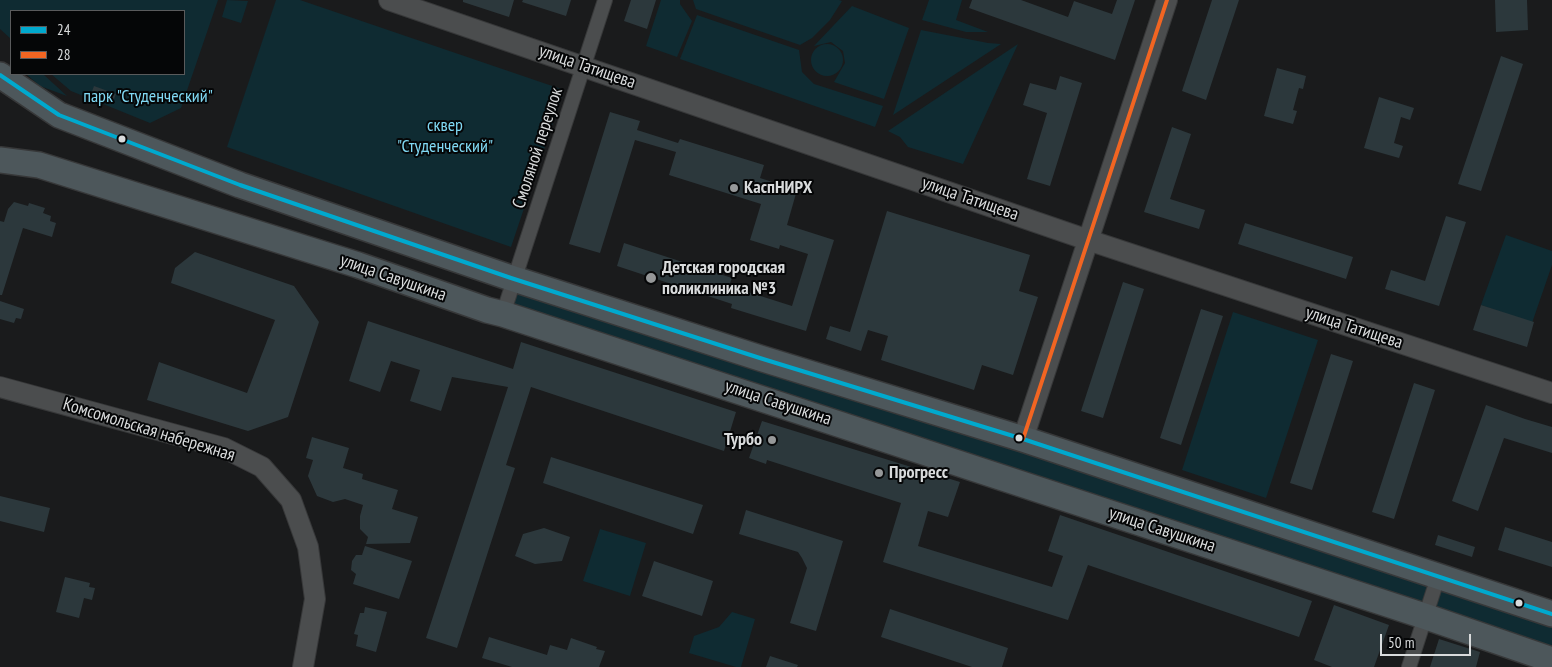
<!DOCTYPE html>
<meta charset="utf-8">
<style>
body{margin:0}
#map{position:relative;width:1552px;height:667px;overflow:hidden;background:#1a1b1c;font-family:"PT Sans Narrow",sans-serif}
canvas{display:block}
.legend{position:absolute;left:10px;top:10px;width:175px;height:65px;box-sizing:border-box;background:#050607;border:1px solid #5a5b5c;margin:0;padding:6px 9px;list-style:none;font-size:15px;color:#d9dbdc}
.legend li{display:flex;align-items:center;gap:10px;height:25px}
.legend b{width:25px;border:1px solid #5a5b5c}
.scale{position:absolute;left:1380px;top:634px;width:91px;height:22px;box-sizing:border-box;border:2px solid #d9dbdc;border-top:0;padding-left:6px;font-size:15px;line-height:18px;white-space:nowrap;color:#d9dbdc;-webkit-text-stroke:4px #050607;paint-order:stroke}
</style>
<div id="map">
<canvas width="1552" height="667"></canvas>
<ul class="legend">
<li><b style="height:6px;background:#00a9ce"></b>24</li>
<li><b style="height:6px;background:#f26522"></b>28</li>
</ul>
<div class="scale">50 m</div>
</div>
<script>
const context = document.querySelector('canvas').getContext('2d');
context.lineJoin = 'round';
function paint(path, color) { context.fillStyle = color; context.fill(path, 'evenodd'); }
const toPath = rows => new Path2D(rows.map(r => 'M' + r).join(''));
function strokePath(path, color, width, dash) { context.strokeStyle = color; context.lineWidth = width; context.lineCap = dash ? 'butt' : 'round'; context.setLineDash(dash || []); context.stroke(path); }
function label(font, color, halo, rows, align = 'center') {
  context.font = font + ' "PT Sans Narrow",sans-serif'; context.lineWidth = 4; context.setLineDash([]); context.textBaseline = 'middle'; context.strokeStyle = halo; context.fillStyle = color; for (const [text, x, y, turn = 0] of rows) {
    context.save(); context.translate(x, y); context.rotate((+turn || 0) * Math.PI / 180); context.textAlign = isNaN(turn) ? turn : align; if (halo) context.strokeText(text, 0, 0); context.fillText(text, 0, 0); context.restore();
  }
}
paint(toPath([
 [0,0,218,0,181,108,150,123,71,91,51,74,184,74,184,11,11,11,11,39,0,29],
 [227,0,248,1,241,23,222,17],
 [276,0,300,0,564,90,511,247,227,147],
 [661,0,680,0,680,4,692,21,677,57,646,46],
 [693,0,839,0,842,1,830,20,812,38,800,45,696,9],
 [929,0,962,0,956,20,988,32,966,32,922,20],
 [852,6,909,28,884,99,834,82,845,63,843,51,831,42,814,46],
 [697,15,799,50,802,72,814,84,883,106,875,127,680,59],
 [921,30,988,43,1001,44,893,115],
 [1018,44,963,164,908,147,900,137,888,131],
 '811 60a16 16 0 1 1 32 0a16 16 0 1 1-32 0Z',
 [26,74,43,74,67,96,40,86],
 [1506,235,1552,251,1552,265,1532,323,1481,305],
 [517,286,1552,614,1552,660,509,311],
 [1233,312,1318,340,1266,498,1182,470],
 [600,529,646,543,630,596,583,581],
 [732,612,755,619,741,667,736,667,689,653,694,636,719,627]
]), '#0f2b32');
paint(toPath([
 [463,0,514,0,509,17,463,2],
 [523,0,571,0,566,16,522,2],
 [631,0,656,0,647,29,624,21],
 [972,0,1021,0,1068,17,1074,1,1112,14,1117,0,1135,0,1115,60,969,8],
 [1212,0,1239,0,1206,100,1182,91],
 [1495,0,1527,0,1528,30,1496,32],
 [1501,56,1523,64,1481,191,1458,184],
 [1277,68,1306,76,1303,89,1299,88,1293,110,1297,111,1293,124,1264,116],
 [1060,76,1082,83,1050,186,1027,179,1047,113,1023,105,1030,83,1056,90],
 [94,86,116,94,112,104,90,97],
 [1379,97,1414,108,1410,120,1401,117,1394,143,1403,146,1399,158,1364,148],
 [610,112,640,121,637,130,678,143,680,139,764,165,760,178,797,190,787,225,834,240,806,331,731,308,732,304,617,266,624,243,732,278,729,286,792,306,808,254,780,245,779,249,750,240,761,204,669,175,676,152,635,140,600,253,569,244],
 [1172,127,1191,134,1170,199,1205,210,1199,229,1144,212],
 [14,202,28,206,29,203,45,208,43,213,51,216,50,221,56,223,52,237,23,228,2,295,0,295,0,221,4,222,8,209],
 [887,211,1030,255,1019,291,1038,297,1013,375,982,365,974,390,881,360,888,336,868,330,861,351,826,339,830,326,850,332],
 [1446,216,1466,222,1439,306,1385,289,1391,270,1425,281],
 [1245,223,1353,257,1346,279,1238,244],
 [195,252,294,286,319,322,288,417,248,431,147,400,159,362,247,393,275,320,171,283,175,268],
 [1123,282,1144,289,1103,418,1081,411],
 [0,301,24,309,21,319,16,318,14,323,0,319],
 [1481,305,1534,322,1527,347,1473,330],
 [1201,309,1223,316,1181,445,1160,438],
 [368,321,513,369,521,342,736,412,724,451,531,387,506,465,515,468,457,648,426,638,508,387,452,377,441,411,410,401,420,370,391,361,380,392,349,381],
 [1331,354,1353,361,1312,490,1290,483],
 [1414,383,1435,390,1394,519,1372,512],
 [1486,405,1525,419,1552,427,1552,453,1504,438,1478,511,1452,501],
 [762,421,960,482,948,517,928,511,918,546,1052,587,1063,556,1048,551,1060,515,1312,601,1299,637,1088,565,1068,620,883,562,901,503,767,460,766,464,749,458],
 [312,437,349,448,343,468,363,474,362,479,398,490,392,509,418,517,410,543,366,544,368,537,360,529,360,516,363,505,345,499,333,502,317,496,308,476,313,460,306,458],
 [551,457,703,505,693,534,543,483],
 [0,496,50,508,44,532,0,521],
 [746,510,843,541,816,631,790,623,807,568,802,558,798,552,739,534],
 [1505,527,1552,542,1552,567,1498,550],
 [544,528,570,537,562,561,535,564,515,556,523,534],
 [1438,535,1475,547,1472,557,1435,545],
 [365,546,412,561,399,599,353,584,356,574,351,570,352,561,356,555,362,555],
 [654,561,713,581,702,616,642,596],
 [65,577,90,583,89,587,95,588,92,600,84,598,79,618,56,612],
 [1334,605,1389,625,1374,667,1332,667,1314,660],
 [365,607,387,612,376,652,356,646,358,635,354,634,360,613,364,613],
 [890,609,1008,648,1002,667,972,667,881,637],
 [489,637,547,655,550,645,567,650,571,638,597,647,596,649,605,651,599,667,512,667,482,658],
 [1439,639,1480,652,1476,667,1430,667],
 [770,656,798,665,797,667,766,667]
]), '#2c383c');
const street = toPath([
 [503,314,605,0],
 [1409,667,1438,577]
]);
const secondary = toPath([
 [389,0,1088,240,1552,393],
 [0,387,224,448,262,467,291,500,308,547,315,599,303,667],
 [1023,439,1167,0]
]);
const highway = toPath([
 [0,75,59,115,240,185,511,278,763,359,1023,439,1552,614],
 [0,160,39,165,358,265,487,310,503,314,1424,616,1552,660]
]);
strokePath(street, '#373839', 16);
strokePath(secondary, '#373839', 22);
strokePath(highway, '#373839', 28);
strokePath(street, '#4b4d4e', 14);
strokePath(secondary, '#4b4d4e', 20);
strokePath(highway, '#4d575b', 25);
strokePath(toPath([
 [0,75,59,115,240,185,511,278,763,359,1023,439,1552,614]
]), '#00a9ce', 4);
strokePath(toPath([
 [1023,439,1167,0]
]), '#f26522', 4);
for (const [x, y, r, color] of [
 [122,139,4.5,"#d9dbdc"],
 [734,188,5,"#969899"],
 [651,278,6,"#969899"],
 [1019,438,4.5,"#d9dbdc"],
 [772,440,5,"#969899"],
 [879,473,5,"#969899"],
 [1519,603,4.5,"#d9dbdc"]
]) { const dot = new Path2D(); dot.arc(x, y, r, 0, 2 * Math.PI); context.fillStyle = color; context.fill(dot); strokePath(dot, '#050607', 2); }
label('18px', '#d9dbdc', '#050607', [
 ["улица Татищева",587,67,19],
 ["Смоляной переулок",538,148,-72],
 ["улица Татищева",970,199,19],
 ["улица Савушкина",393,278,19],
 ["улица Татищева",1354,328,18],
 ["улица Савушкина",778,403,18],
 ["Комсомольская набережная",149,430,17],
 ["улица Савушкина",1162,530,18]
]);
label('18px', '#80d9f4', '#050607', [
 ["парк \"Студенческий\"",148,97],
 ["сквер",445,126],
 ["\"Студенческий\"",445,147]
]);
label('bold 18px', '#d9dbdc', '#050607', [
 ["КаспНИРХ",744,188],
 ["Детская городская",662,268],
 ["поликлиника №3",662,289],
 ["Турбо",762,440,"right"],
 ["Прогресс",889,473]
], 'left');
</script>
